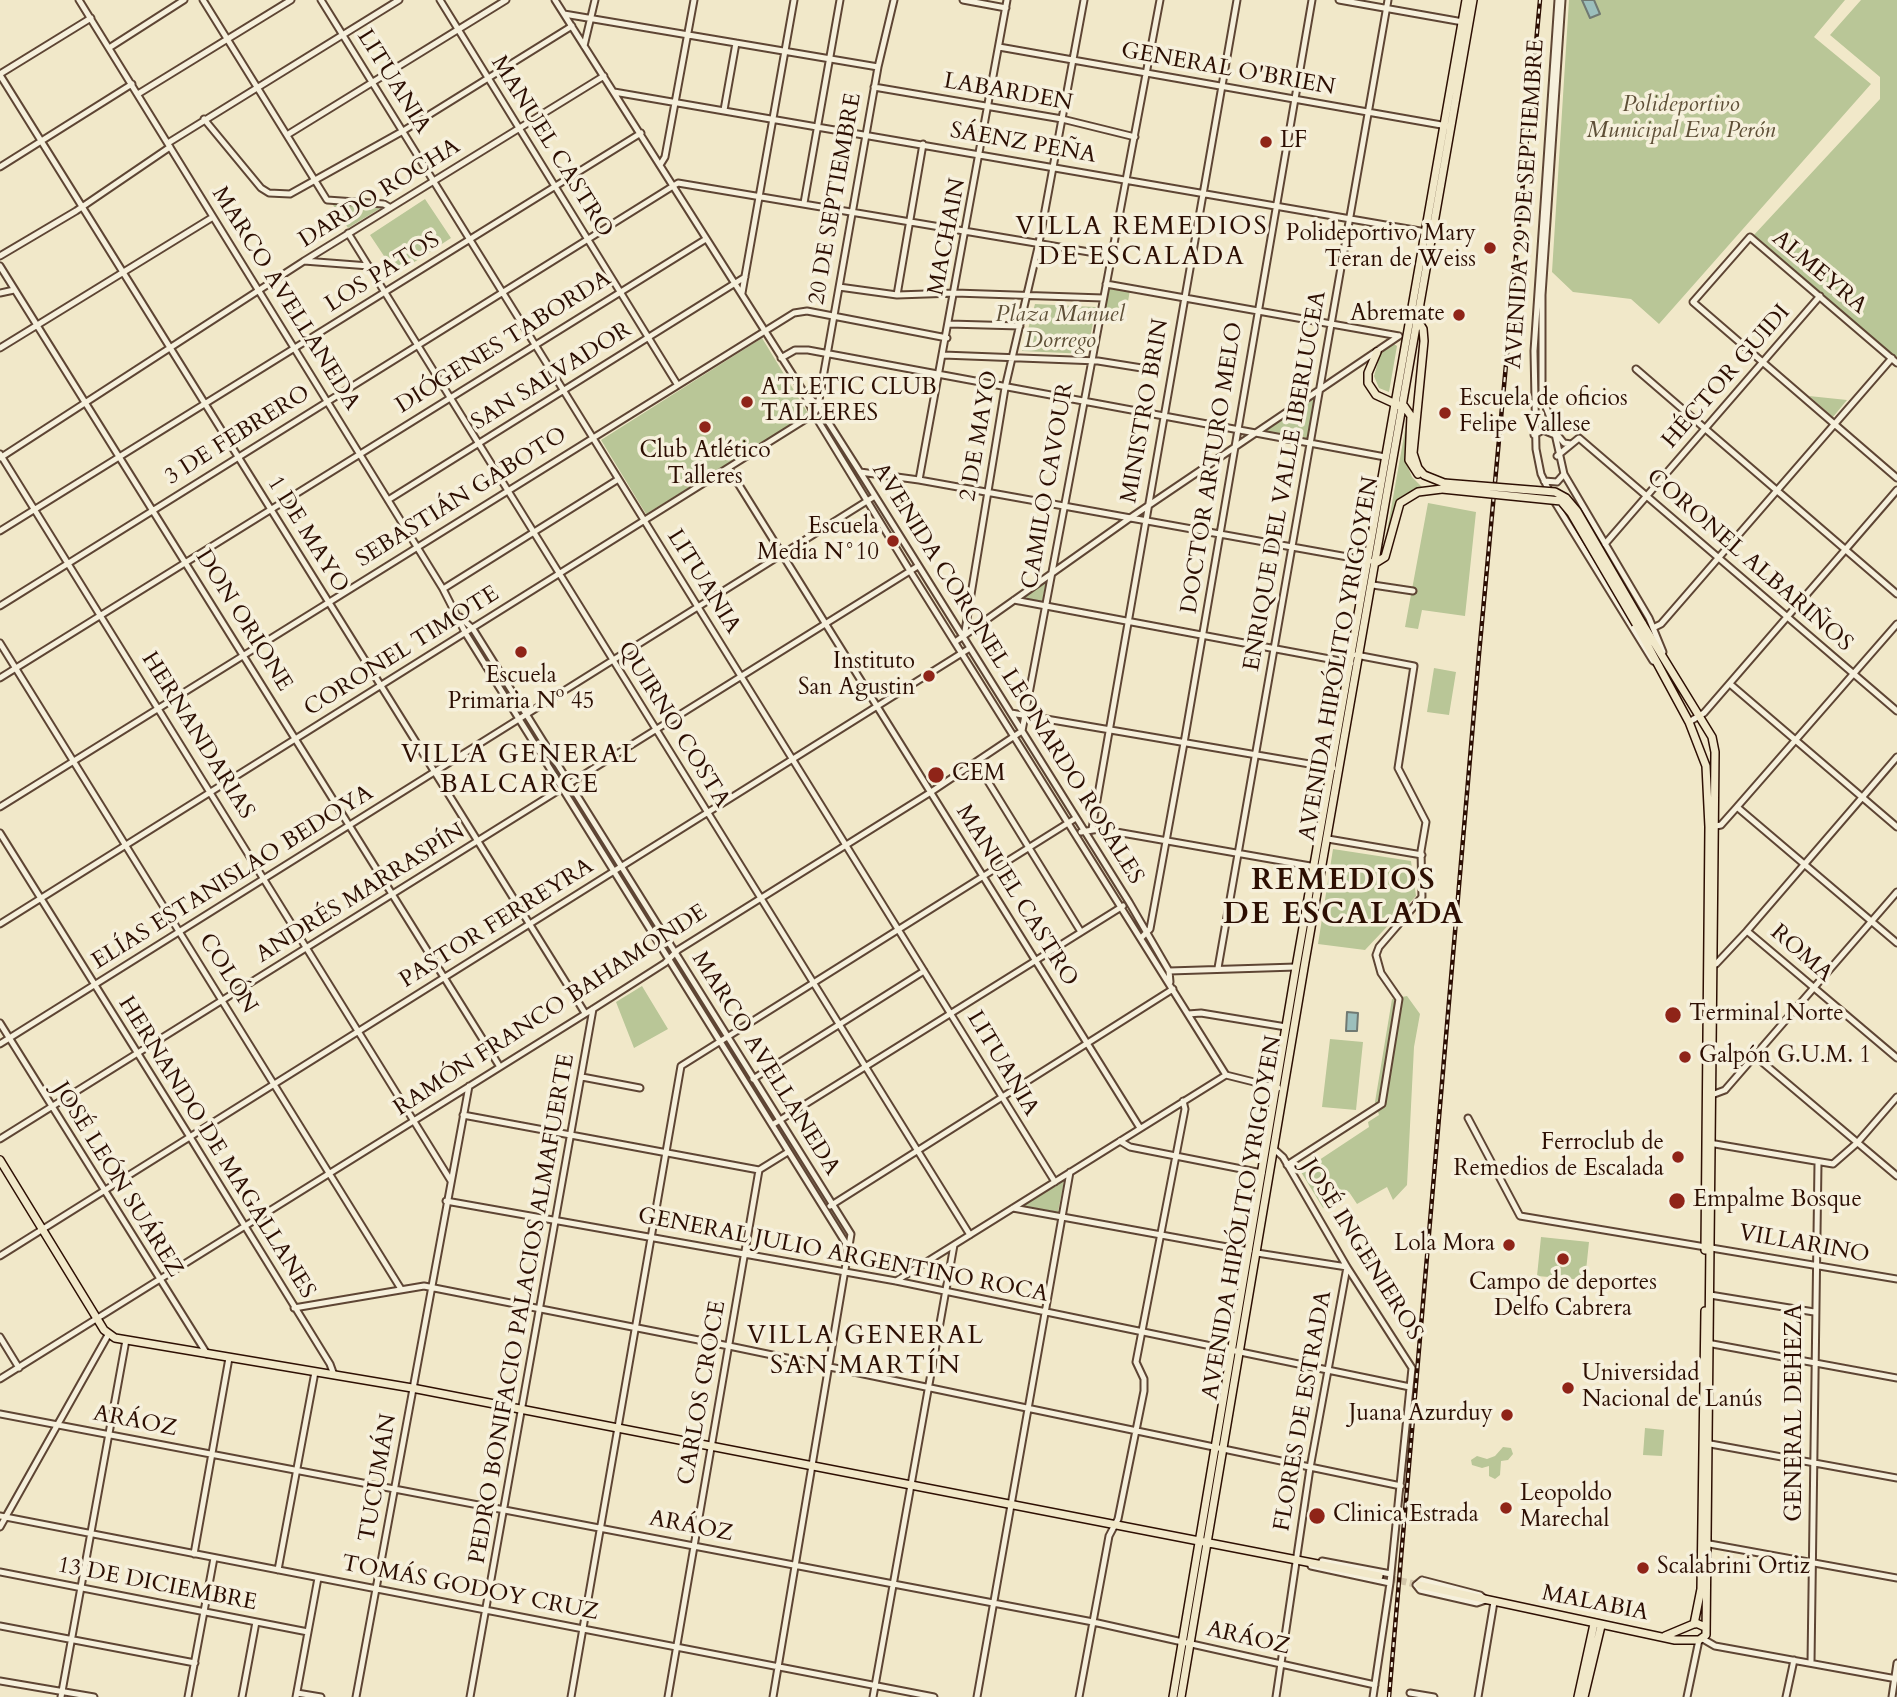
<!DOCTYPE html>
<meta charset="utf-8">
<style>
body{margin:0}
canvas{display:block;background:#f1e8c9}
</style>
<canvas width="1897" height="1697"></canvas>
<script>
const context = document.querySelector('canvas').getContext('2d');
context.lineJoin = 'round';
function paint(path, color) { context.fillStyle = color; context.fill(path, 'evenodd'); }
const toPath = rows => new Path2D(rows.map(r => 'M' + r).join(''));
function strokePath(path, color, width, dash) { context.strokeStyle = color; context.lineWidth = width; context.lineCap = dash ? 'butt' : 'round'; context.setLineDash(dash || []); context.stroke(path); }
function label(font, color, halo, rows, align = 'center') {
  context.font = font + ' Cardo,serif'; context.lineWidth = 7; context.setLineDash([]); context.textBaseline = 'middle'; context.strokeStyle = halo; context.fillStyle = color; for (const [text, x, y, turn = 0] of rows) {
    context.save(); context.translate(x, y); context.rotate((+turn || 0) * Math.PI / 180); context.textAlign = isNaN(turn) ? turn : align; if (halo) context.strokeText(text, 0, 0); context.fillText(text, 0, 0); context.restore();
  }
}
paint(toPath([
 [1569,0,1845,0,1814,37,1871,84,1659,324,1631,299,1573,292,1552,272],
 [1861,0,1897,0,1897,358,1753,236,1880,99,1880,77,1830,35],
 [425,199,451,238,396,274,370,235],
 [335,203,380,206,381,208,348,228,333,205],
 [1108,286,1130,290,1126,313,1103,308],
 [1035,304,1096,307,1087,354,1022,351],
 [762,338,809,415,646,514,601,440],
 [1394,344,1397,346,1389,392,1379,388,1374,376,1381,352],
 [1315,396,1308,440,1264,432],
 [1809,396,1847,400,1833,417],
 [1407,419,1405,460,1412,477,1422,487,1404,495,1396,503,1386,537],
 [1428,503,1476,512,1465,616,1422,610,1418,629,1405,627],
 [1046,581,1042,603,1021,600],
 [1434,668,1456,672,1449,715,1427,712],
 [1333,849,1411,861,1416,896,1365,950,1318,944],
 [642,986,668,1029,634,1048,616,1002],
 [1407,996,1420,1014,1414,1047,1407,1185,1393,1200,1387,1187,1357,1204,1349,1192,1323,1208,1301,1172,1369,1127,1368,1122,1379,1115,1375,1102,1392,999],
 [1330,1039,1363,1042,1356,1110,1322,1107],
 [1064,1181,1058,1212,1023,1206],
 [1541,1237,1589,1242,1585,1280,1537,1276],
 [1645,1428,1664,1430,1662,1456,1643,1455],
 [1503,1447,1511,1448,1513,1454,1508,1460,1501,1461,1500,1475,1495,1479,1489,1476,1489,1466,1482,1468,1472,1465,1471,1460,1477,1456,1487,1459,1495,1456]
]), '#b9c697');
const water = toPath([
 [1582,0,1594,0,1600,14,1590,18,1582,0],
 [1347,1012,1358,1013,1357,1031,1346,1031,1347,1012]
]);
paint(water, '#9cbfbc');
strokePath(water, '#707972', 2);
strokePath(toPath([
 [1379,1576,1419,1585]
]), '#d4c7ab', 7, [7, 3.5]);
const minor = toPath([
 [79,0,443,589,466,634,519,719,850,1250],
 [203,0,327,200,384,204,389,207],
 [321,0,1055,1182],
 [440,0,677,384],
 [555,0,803,391,814,414,910,571,1226,1075,1278,1088],
 [963,0,1006,8],
 [1339,0,1463,22],
 [1558,0,1534,351,1536,449,1541,474,1554,501,1653,661],
 [1562,0,1542,295,1542,397,1553,425,1564,474,1649,618,1663,652],
 [564,14,878,67],
 [584,46,595,0],
 [999,47,1447,126],
 [109,48,184,0],
 [0,74,91,18],
 [0,75,585,1013],
 [874,87,1062,119,1135,137],
 [614,92,1426,232],
 [138,94,291,0],
 [724,110,736,43],
 [204,119,261,188,269,193,290,194,403,131,572,26],
 [287,135,506,0],
 [168,143,399,0],
 [660,165,665,157,694,0],
 [0,167,132,84],
 [804,203,840,0],
 [348,233,970,1235],
 [0,256,76,211,170,147],
 [304,261,369,266],
 [0,266,500,1067],
 [1106,284,1399,336],
 [839,287,897,295,955,293,1103,298],
 [0,293,14,290],
 [742,293,794,0],
 [897,295,923,144],
 [949,324,1020,326],
 [0,348,213,217],
 [943,355,1098,361,1148,369],
 [781,358,795,350,808,350,1385,457],
 [1897,363,1750,237,1693,302,1897,478],
 [1636,369,1897,594],
 [806,394,818,406,860,472,1129,902,1169,971,1170,982],
 [1555,432,1564,443,1571,444],
 [1534,435,1543,430,1555,435],
 [0,454,451,1181],
 [1557,456,1579,438,1897,711],
 [0,458,304,261,604,76],
 [729,469,1140,1128],
 [860,472,919,480,1370,561],
 [919,480,1007,0],
 [1544,481,1557,482,1564,474],
 [388,500,745,277],
 [0,531,641,133],
 [1605,544,1820,296],
 [1373,585,1413,591],
 [443,589,617,480],
 [1014,600,1351,663],
 [0,606,678,183,1113,256],
 [460,617,473,629,851,1234,773,1697],
 [1653,628,1661,624,1892,358],
 [965,631,1005,388,1039,243,1084,0],
 [955,642,1130,518,1399,336],
 [0,643,401,1289],
 [0,678,706,239],
 [1730,684,1897,827],
 [1011,713,1333,768],
 [1689,722,1704,713,1897,490],
 [976,762,1081,932],
 [0,807,794,313,807,311,947,338],
 [1737,807,1897,943],
 [1711,827,1721,825,1737,807,1897,624],
 [1092,829,1237,0],
 [1081,832,1099,829,1316,867],
 [0,833,190,1137,330,1364,334,1375],
 [1328,839,1422,855],
 [0,924,814,414,818,406,878,67,894,0],
 [1747,931,1897,1058],
 [1141,938,1150,929,1184,743,1312,0],
 [1711,966,1716,964,1747,931,1897,757],
 [1218,968,1388,0],
 [1169,971,1296,967],
 [1188,1014,1201,1013,1286,1027],
 [0,1023,207,1354],
 [0,1044,875,496],
 [1755,1056,1897,1176],
 [582,1077,640,1088],
 [753,1079,924,971],
 [1709,1096,1725,1090,1897,892],
 [463,1115,759,1170],
 [1468,1118,1520,1216,1897,1279],
 [772,1125,1123,906],
 [0,1139,918,566],
 [1120,1141,1130,1147,1262,1173],
 [1709,1143,1833,1164,1857,1143,1897,1097],
 [1274,1149,1283,1157,1347,1267,1412,1368,1390,1583,1373,1697],
 [1287,1165,1382,1104,1399,999,1381,973,1376,955,1379,947,1422,897,1421,851,1426,822,1398,768,1414,666,1356,655],
 [446,1201,896,1281,1410,1387],
 [830,1206,1173,989],
 [1013,1208,1249,1251],
 [1257,1253,1347,1267],
 [0,1256,970,648],
 [896,1281,1226,1075],
 [1710,1295,1814,1312],
 [294,1308,424,1286,729,1346,1401,1486],
 [0,1337,19,1368],
 [1707,1343,1897,1378],
 [0,1379,593,1009,665,963,678,950,931,792,1022,731,1160,0],
 [0,1414,1093,1622,1375,1685],
 [1705,1443,1897,1478],
 [0,1516,934,1697],
 [0,1527,108,1335],
 [1704,1543,1897,1578],
 [194,1554,229,1358],
 [1322,1561,1391,1574],
 [1311,1566,1390,1583],
 [278,1570,315,1372],
 [0,1572,308,1632],
 [1422,1580,1480,1595,1486,1600,1477,1603,1420,1590,1416,1585,1422,1580],
 [0,1626,195,1663],
 [1703,1639,1715,1646,1897,1679],
 [1811,1663,1818,1163],
 [0,1681,94,1697],
 [297,1693,321,1697],
 [1410,1693,1434,1697],
 [61,1697,126,1340],
 [188,1697,214,1558],
 [242,1697,256,1622],
 [296,1697,318,1578],
 [356,1697,469,1086],
 [470,1697,593,1009],
 [571,1697,681,1066,1076,818],
 [668,1697,759,1170,788,1152],
 [873,1697,954,1245],
 [977,1697,1070,1172],
 [1079,1697,1109,1536,1118,1519,1144,1391,1144,1379,1136,1362,1185,1109,1183,1101],
 [1276,1697,1310,1468,1347,1267],
 [1478,1697,1494,1602],
 [1687,1697,1699,1640],
 [1786,1697,1794,1660],
 [1892,1697,1897,1663]
]);
const major = toPath([
 [1418,321,1423,329,1424,341,1413,453,1418,468,1424,475,1444,483],
 [1377,352,1368,373,1368,383,1376,395,1400,406],
 [1404,406,1411,416,1409,460,1418,474],
 [1377,562,1385,557,1400,503,1418,492,1442,489],
 [1636,624,1689,722,1706,766,1709,827,1705,1250],
 [0,1160,104,1330,115,1338,412,1388,1379,1576],
 [1419,1585,1675,1640,1699,1640,1706,1635,1715,752,1712,737,1642,623],
 [1694,1624,1701,1589,1705,1311],
 [1665,1636,1696,1623,1705,1627],
 [1173,1697,1296,967,1466,0],
 [1181,1697,1305,962,1473,0],
 [1578,1697,1594,1624],
 [1584,1697,1601,1626]
]);
strokePath(minor, '#5e4534', 9);
strokePath(major, '#2d0f03', 10);
strokePath(minor, '#f6f0dc', 5);
strokePath(major, '#f1e8c9', 7);
const rail = toPath([
 [1389,1697,1479,654,1540,0]
]);
strokePath(rail, '#2d0f03', 4.5);
strokePath(rail, '#f6f0dc', 2, [5]);
const majorBridge = toPath([
 [1444,483,1555,492,1566,498,1577,511,1642,623],
 [1442,489,1561,501,1571,513,1636,624]
]);
strokePath(majorBridge, '#2d0f03', 10, []);
strokePath(majorBridge, '#f1e8c9', 7);
for (const [x, y, r, color] of [
 [1266,142,7,"#8f2418"],
 [1490,248,7,"#8f2418"],
 [1459,315,7,"#8f2418"],
 [747,402,7,"#8f2418"],
 [1445,413,7,"#8f2418"],
 [705,427,7,"#8f2418"],
 [893,541,7,"#8f2418"],
 [521,652,7,"#8f2418"],
 [929,676,7,"#8f2418"],
 [936,775,9,"#8f2418"],
 [1673,1015,9,"#8f2418"],
 [1685,1057,7,"#8f2418"],
 [1678,1157,7,"#8f2418"],
 [1677,1201,9,"#8f2418"],
 [1509,1245,7,"#8f2418"],
 [1563,1259,7,"#8f2418"],
 [1568,1388,7,"#8f2418"],
 [1507,1415,7,"#8f2418"],
 [1506,1508,7,"#8f2418"],
 [1317,1516,9,"#8f2418"],
 [1643,1568,7,"#8f2418"]
]) { const dot = new Path2D(); dot.arc(x, y, r, 0, 2 * Math.PI); context.fillStyle = color; context.fill(dot); strokePath(dot, '#f6f0dc', 2.5); }
label('23px', '#2d0f03', '#f6f0dc', [
 ["GENERAL O'BRIEN",1228,70,10],
 ["LITUANIA",393,82,58],
 ["LABARDEN",1008,93,10],
 ["SÁENZ PEÑA",1023,144,10],
 ["MANUEL CASTRO",551,147,58],
 ["DARDO ROCHA",380,194,-32],
 ["20 DE SEPTIEMBRE",836,199,-80],
 ["AVENIDA 29 DE SEPTIEMBRE",1526,204,-86],
 ["MACHAIN",948,237,-79],
 ["LOS PATOS",383,273,-32],
 ["ALMEYRA",1819,273,40],
 ["MARCO AVELLANEDA",285,299,58],
 ["DIÓGENES TABORDA",504,343,-32],
 ["SAN SALVADOR",552,377,-32],
 ["HÉCTOR GUIDI",1727,377,-49],
 ["MINISTRO BRIN",1146,411,-80],
 ["3 DE FEBRERO",238,436,-32],
 ["2 DE MAYO",980,436,-80],
 ["DOCTOR ARTURO MELO",1213,468,-81],
 ["ENRIQUE DEL VALLE IBERLUCEA",1286,481,-80],
 ["CAMILO CAVOUR",1049,486,-80],
 ["SEBASTIÁN GABOTO",462,498,-32],
 ["1 DE MAYO",307,535,58],
 ["CORONEL ALBARIÑOS",1749,561,41],
 ["LITUANIA",703,582,58],
 ["DON ORIONE",243,621,58],
 ["CORONEL TIMOTE",402,652,-32],
 ["AVENIDA HIPÓLITO YRIGOYEN",1340,659,-80],
 ["AVENIDA CORONEL LEONARDO ROSALES",1007,674,58],
 ["QUIRNO COSTA",673,725,58],
 ["HERNANDARIAS",197,736,58],
 ["ELÍAS ESTANISLAO BEDOYA",233,878,-32],
 ["ANDRÉS MARRASPÍN",361,894,-32],
 ["MANUEL CASTRO",1016,896,58],
 ["PASTOR FERREYRA",497,924,-32],
 ["ROMA",1801,954,41],
 ["COLÓN",227,974,58],
 ["RAMÓN FRANCO BAHAMONDE",551,1011,-33],
 ["MARCO AVELLANEDA",765,1064,58],
 ["LITUANIA",1002,1064,59],
 ["HERNANDO DE MAGALLANES",216,1148,58],
 ["JOSÉ LEÓN SUÁREZ",117,1180,58],
 ["AVENIDA HIPÓLITO YRIGOYEN",1243,1218,-80],
 ["VILLARINO",1804,1245,10],
 ["JOSÉ INGENIEROS",1361,1250,58],
 ["GENERAL JULIO ARGENTINO ROCA",843,1256,11],
 ["PEDRO BONIFACIO PALACIOS ALMAFUERTE",523,1309,-80],
 ["CARLOS CROCE",703,1393,-80],
 ["FLORES DE ESTRADA",1304,1411,-80],
 ["GENERAL DEHEZA",1796,1413,-90],
 ["ARÁOZ",135,1422,11],
 ["TUCUMÁN",379,1478,-80],
 ["ARÁOZ",691,1527,11],
 ["13 DE DICIEMBRE",157,1585,11],
 ["TOMÁS GODOY CRUZ",470,1589,11],
 ["MALABIA",1595,1604,11],
 ["ARÁOZ",1248,1639,13]
]);
label('italic 23px', '#5e4f37', '#f6f0dc', [
 ["Polideportivo",1681,106],
 ["Municipal Eva Perón",1681,132],
 ["Plaza Manuel",1060,316],
 ["Dorrego",1060,342]
]);
label('23px', '#2d0f03', '#f6f0dc', [
 ["LF",1280,142],
 ["Polideportivo Mary",1476,235,"right"],
 ["Teran de Weiss",1476,261,"right"],
 ["Abremate",1445,315,"right"],
 ["ATLETIC CLUB",761,389],
 ["TALLERES",761,415],
 ["Escuela de oficios",1459,400],
 ["Felipe Vallese",1459,426],
 ["Club Atlético",705,452,"center"],
 ["Talleres",705,478,"center"],
 ["Escuela",879,528,"right"],
 ["Media N°10",879,554,"right"],
 ["Instituto",915,663,"right"],
 ["San Agustin",915,689,"right"],
 ["Escuela",521,677,"center"],
 ["Primaria Nº 45",521,703,"center"],
 ["CEM",952,775],
 ["Terminal Norte",1689,1015],
 ["Galpón G.U.M. 1",1699,1057],
 ["Ferroclub de",1664,1144,"right"],
 ["Remedios de Escalada",1664,1170,"right"],
 ["Empalme Bosque",1693,1201],
 ["Lola Mora",1495,1245,"right"],
 ["Campo de deportes",1563,1284,"center"],
 ["Delfo Cabrera",1563,1310,"center"],
 ["Universidad",1582,1375],
 ["Nacional de Lanús",1582,1401],
 ["Juana Azurduy",1493,1415,"right"],
 ["Leopoldo",1520,1495],
 ["Marechal",1520,1521],
 ["Clinica Estrada",1333,1516],
 ["Scalabrini Ortiz",1657,1568]
], 'left');
context.letterSpacing = '2px';
label('26px', '#2d0f03', '#f6f0dc', [
 ["VILLA REMEDIOS",1142,228],
 ["DE ESCALADA",1142,258],
 ["VILLA GENERAL",520,756],
 ["BALCARCE",520,786],
 ["VILLA GENERAL",866,1337],
 ["SAN MARTÍN",866,1367]
]);
context.letterSpacing = '0px';
context.letterSpacing = '2px';
label('bold 30px', '#2d0f03', '#f6f0dc', [
 ["REMEDIOS",1344,882],
 ["DE ESCALADA",1344,916]
]);
context.letterSpacing = '0px';
</script>
